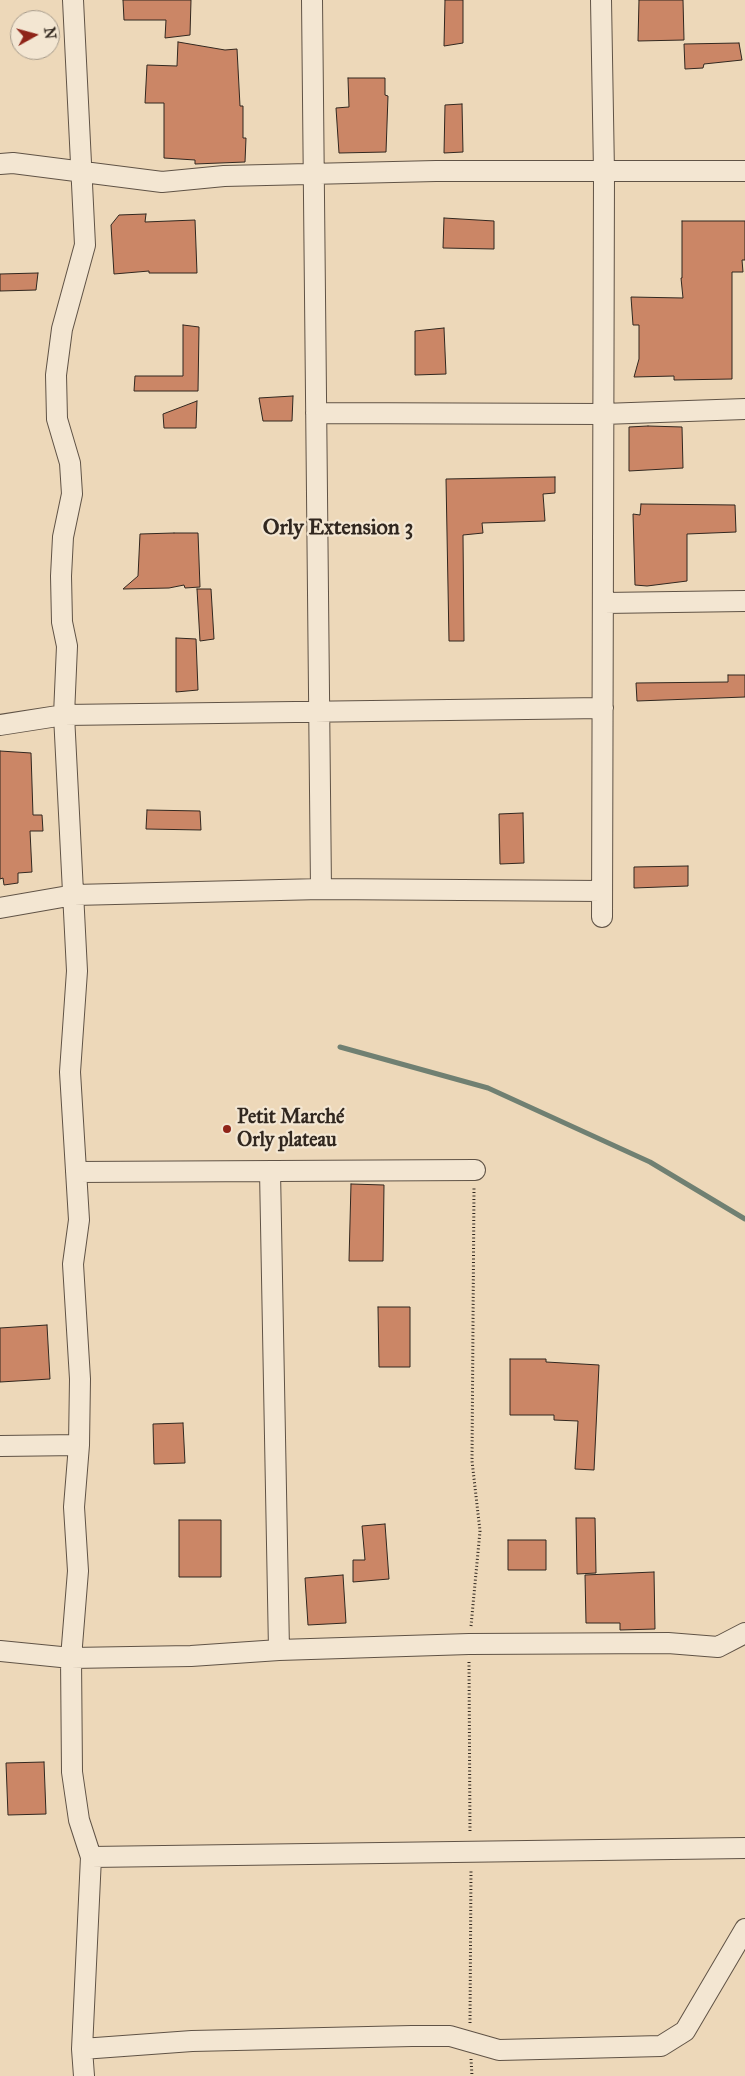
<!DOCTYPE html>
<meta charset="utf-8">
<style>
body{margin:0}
#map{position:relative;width:745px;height:2076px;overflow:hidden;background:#edd8b9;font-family:"IM FELL Great Primer",serif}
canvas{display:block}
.north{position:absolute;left:10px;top:10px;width:50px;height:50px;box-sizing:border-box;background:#f3e6d2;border:1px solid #a59a8a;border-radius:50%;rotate:83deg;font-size:14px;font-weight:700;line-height:20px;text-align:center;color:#31271f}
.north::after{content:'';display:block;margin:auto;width:18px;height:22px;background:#8f2418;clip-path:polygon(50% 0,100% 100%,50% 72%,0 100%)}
</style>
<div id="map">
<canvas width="745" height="2076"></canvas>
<div class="north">N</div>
</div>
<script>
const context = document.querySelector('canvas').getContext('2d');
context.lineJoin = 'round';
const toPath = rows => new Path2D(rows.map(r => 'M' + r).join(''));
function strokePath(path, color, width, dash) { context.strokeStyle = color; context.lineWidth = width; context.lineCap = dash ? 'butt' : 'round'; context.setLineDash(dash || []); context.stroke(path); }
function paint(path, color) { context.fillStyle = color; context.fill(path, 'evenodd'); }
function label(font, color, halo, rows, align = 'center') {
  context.font = font + ' "IM FELL Great Primer",serif'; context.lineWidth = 4.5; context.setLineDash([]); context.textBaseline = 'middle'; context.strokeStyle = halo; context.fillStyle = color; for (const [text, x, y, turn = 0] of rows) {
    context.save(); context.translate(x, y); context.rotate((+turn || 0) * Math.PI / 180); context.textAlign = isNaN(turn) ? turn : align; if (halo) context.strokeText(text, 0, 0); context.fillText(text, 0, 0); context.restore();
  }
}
strokePath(toPath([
 [340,1047,488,1088,650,1162,745,1219]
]), '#708072', 5);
const building = toPath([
 [123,0,191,0,190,35,165,38,166,20,124,20,123,0],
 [445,0,463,0,463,43,444,46,445,0],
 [639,0,683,0,684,40,638,41,639,0],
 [178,42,225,50,237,49,240,106,243,106,243,138,246,138,245,162,195,164,195,160,164,158,164,103,145,103,147,65,177,66,178,42],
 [739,43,742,60,704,64,703,68,685,69,684,44,739,43],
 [348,78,385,78,385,95,388,96,386,152,339,153,336,108,349,107,348,78],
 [462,104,463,152,444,153,445,105,462,104],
 [146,214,145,222,195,220,197,273,149,273,149,271,114,274,111,225,119,215,146,214],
 [444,218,494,221,494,249,443,248,444,218],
 [682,221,745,221,745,260,742,260,743,272,732,272,732,379,674,380,674,376,634,377,639,359,639,325,633,325,631,297,683,298,681,278,682,278,682,221],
 [38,273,36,290,0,291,0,274,38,273],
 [183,325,199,327,198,391,134,391,135,376,183,376,183,325],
 [444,328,446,374,415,375,415,331,444,328],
 [293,396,292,421,263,421,259,398,293,396],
 [197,401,196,428,164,428,163,414,197,401],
 [648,426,682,427,683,468,629,471,629,427,648,426],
 [555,477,555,493,543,494,545,521,482,523,483,533,463,535,464,641,449,641,446,479,555,477],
 [641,504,735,505,736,532,687,534,687,581,647,586,635,585,633,514,640,515,641,504],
 [174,533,198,533,200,587,185,588,184,585,169,588,123,589,138,576,140,534,174,533],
 [197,589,211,589,214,639,200,641,197,589],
 [176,638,196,639,198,690,176,692,176,638],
 [728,675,745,675,745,697,637,701,636,683,728,682,728,675],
 [0,751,31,753,33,815,42,815,43,831,30,831,32,872,18,873,18,883,4,885,3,878,0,879,0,751],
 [147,810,200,811,201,830,146,829,147,810],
 [523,813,524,863,500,864,499,814,523,813],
 [688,866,688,886,634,888,634,867,688,866],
 [351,1184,384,1185,383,1261,349,1261,351,1184],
 [378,1307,410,1307,410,1367,379,1367,378,1307],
 [47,1325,50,1379,0,1382,0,1328,47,1325],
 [510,1359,546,1359,546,1362,599,1365,594,1470,575,1469,578,1421,554,1420,554,1415,510,1415,510,1359],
 [183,1423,185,1463,154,1464,153,1424,183,1423],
 [576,1518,595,1518,596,1573,577,1574,576,1518],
 [179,1520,221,1520,221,1577,179,1577,179,1520],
 [385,1524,389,1579,353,1582,353,1560,365,1560,362,1526,385,1524],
 [508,1540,546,1540,546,1570,508,1570,508,1540],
 [654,1572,655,1629,620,1630,620,1623,586,1623,585,1575,654,1572],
 [343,1575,346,1623,308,1625,305,1578,343,1575],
 [44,1762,46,1814,8,1815,6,1763,44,1762]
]);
paint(building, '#cb8666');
strokePath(building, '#31271f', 1);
const street = toPath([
 [73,0,85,245,62,329,56,375,57,419,70,463,72,494,63,537,61,576,62,622,67,646,64,715,77,971,70,1072,79,1220,73,1264,80,1379,79,1445,74,1507,78,1571,71,1658,72,1772,79,1820,91,1857,82,2049,84,2076],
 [312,0,321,889],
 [601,0,604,172,602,917],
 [0,164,13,163,162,182,224,176,436,171,745,171],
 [316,413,603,414,745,409],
 [604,603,745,601],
 [0,725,64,715,603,708],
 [0,908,74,895,321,889,602,891],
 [270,1171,279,1650],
 [76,1172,475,1170],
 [0,1446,79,1445],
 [0,1651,71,1658,191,1656,279,1650,469,1644,668,1643,718,1647,745,1633],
 [91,1857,745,1848],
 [82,2049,192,2041,412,2036,450,2036,499,2050,661,2046,685,2031,745,1929]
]);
strokePath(street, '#605346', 22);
strokePath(toPath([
 [471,1626,480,1531,472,1461,474,1188],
 [469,1662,470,1833],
 [470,2023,471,1869],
 [471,2059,472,2076]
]), '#31271f', 3, [1, 2.5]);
strokePath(street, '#f3e6d2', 20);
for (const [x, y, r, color] of [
 [227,1129,5,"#8f2418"]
]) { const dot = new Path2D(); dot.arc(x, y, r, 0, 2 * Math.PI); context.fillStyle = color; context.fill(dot); strokePath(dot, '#f3e6d2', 2); }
label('bold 20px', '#31271f', '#f3e6d2', [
 ["Petit Marché",237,1118],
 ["Orly plateau",237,1141]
], 'left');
label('bold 22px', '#31271f', '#f3e6d2', [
 ["Orly Extension 3",338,529]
]);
</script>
